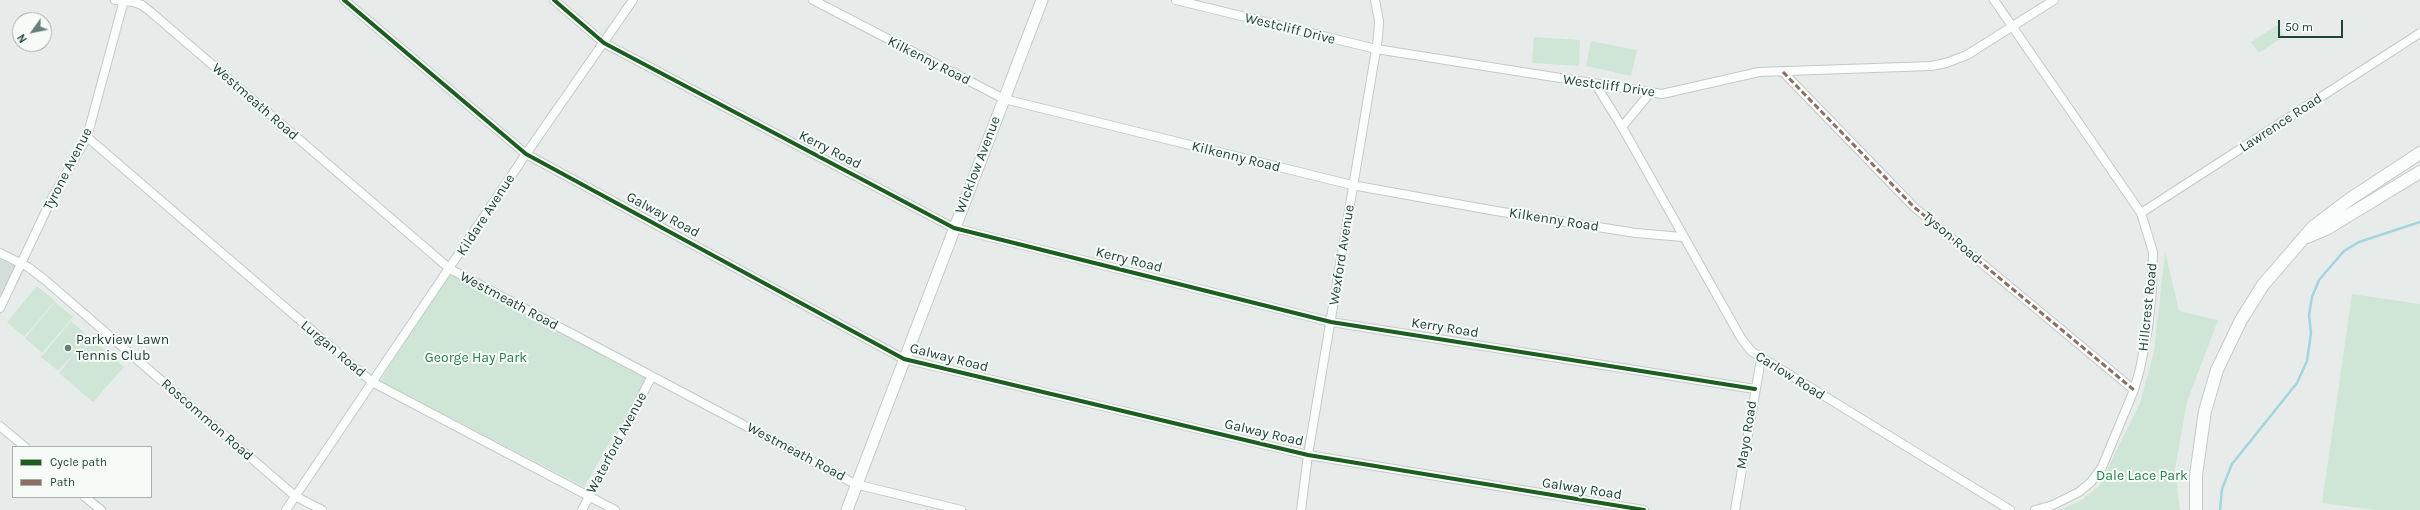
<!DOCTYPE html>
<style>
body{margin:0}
#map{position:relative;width:2420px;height:510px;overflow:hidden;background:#e7ecea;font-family:Karla,sans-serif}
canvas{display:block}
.legend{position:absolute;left:12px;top:446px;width:140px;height:52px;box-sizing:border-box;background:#f6fbf8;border:1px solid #a1b1ac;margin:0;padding:5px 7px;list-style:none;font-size:12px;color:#22433a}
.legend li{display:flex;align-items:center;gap:8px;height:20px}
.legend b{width:20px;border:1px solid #a1b1ac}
.north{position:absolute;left:12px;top:12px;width:40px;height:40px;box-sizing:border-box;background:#f6fbf8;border:1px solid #a1b1ac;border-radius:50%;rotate:237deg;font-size:11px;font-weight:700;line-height:16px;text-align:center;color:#22433a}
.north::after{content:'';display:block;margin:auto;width:14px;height:18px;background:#677e78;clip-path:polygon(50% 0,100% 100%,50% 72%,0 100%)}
.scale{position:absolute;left:2278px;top:20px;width:65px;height:18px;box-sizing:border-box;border:2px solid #22433a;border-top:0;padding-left:5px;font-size:12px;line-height:14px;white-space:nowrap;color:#22433a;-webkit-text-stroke:3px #f6fbf8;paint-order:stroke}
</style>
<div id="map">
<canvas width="2420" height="510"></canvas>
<ul class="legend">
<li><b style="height:5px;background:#1b5e20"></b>Cycle path</li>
<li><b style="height:5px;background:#8d6e63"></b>Path</li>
</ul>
<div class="north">N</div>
<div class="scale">50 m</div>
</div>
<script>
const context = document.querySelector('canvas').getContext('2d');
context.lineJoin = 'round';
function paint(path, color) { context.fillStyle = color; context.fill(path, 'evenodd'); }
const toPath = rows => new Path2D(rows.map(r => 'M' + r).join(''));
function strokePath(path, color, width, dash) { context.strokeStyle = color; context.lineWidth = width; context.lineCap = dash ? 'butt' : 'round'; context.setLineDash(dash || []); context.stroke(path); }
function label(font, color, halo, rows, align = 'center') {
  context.font = font + ' Karla,sans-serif'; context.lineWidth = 4; context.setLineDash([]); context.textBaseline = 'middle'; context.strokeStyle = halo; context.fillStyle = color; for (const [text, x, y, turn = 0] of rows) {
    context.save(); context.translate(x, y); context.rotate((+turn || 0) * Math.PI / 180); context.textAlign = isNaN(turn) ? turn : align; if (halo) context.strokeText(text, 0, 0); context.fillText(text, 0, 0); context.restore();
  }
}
paint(toPath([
 [0,249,28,263,0,316]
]), '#d4dfda');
paint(toPath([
 [2277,25,2284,36,2259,53,2251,42],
 [1534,37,1580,40,1579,66,1532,63],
 [1591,41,1637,50,1631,76,1586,66],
 [2165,252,2179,311,2218,320,2187,402,2175,470,2180,510,2060,510,2080,501,2099,486,2140,403,2154,352],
 [450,271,648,376,584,487,380,381],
 [37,286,55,301,24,337,7,322],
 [2352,294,2420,304,2420,510,2375,510,2322,503],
 [55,302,73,317,42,353,25,338],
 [71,321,124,367,93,402,59,373,77,350,58,371,41,357]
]), '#cfe6d7');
strokePath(toPath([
 [2220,510,2222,489,2232,464,2297,383,2307,361,2311,333,2309,315,2312,297,2319,280,2344,251,2359,242,2420,222]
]), '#a4d5dd', 2.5);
const minor = toPath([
 [115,0,133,2,142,5,152,13,450,269,855,484,961,510],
 [344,0,526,154,904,359,1308,455,1644,510],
 [554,0,604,43,954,228,1331,322,1755,389],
 [813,0,1004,99,1352,185,1496,211,1636,233,1683,237],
 [1176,0,1376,49,1662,94,1759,72,1931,66,1946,63,1967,55,2054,0],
 [1994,0,2141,213,2153,252,2152,291,2148,328,2140,369,2134,390,2102,467,2091,482,2079,492,2053,505,2035,510],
 [1783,72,1914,207,2134,390],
 [1596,85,1622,127,1741,338,1751,351,2010,510],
 [1622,127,1650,93],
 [87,137,372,382,615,510],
 [2141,213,2420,33],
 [0,253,28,267,45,280,295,496,322,510],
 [0,308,52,198,87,137,124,0],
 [0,426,25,447],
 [85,497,101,510],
 [286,510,526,154,633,0],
 [582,510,652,376],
 [1301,510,1308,455,1378,38,1379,21,1375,0],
 [1735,510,1761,359]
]);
const tertiary = toPath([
 [847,510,1042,0]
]);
const secondary = toPath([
 [2307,237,2326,229,2420,172],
 [2196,510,2196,475,2205,411,2217,370,2241,320,2263,285,2313,227,2350,199,2420,153]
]);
strokePath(minor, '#c4c9c7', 10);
strokePath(tertiary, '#c4c9c7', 13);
strokePath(secondary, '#c2cac7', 14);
strokePath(minor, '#fbfcfc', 8);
strokePath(tertiary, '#fbfcfc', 11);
strokePath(secondary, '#fbfcfc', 12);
strokePath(toPath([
 [1783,72,1914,207,2134,390]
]), '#8d6e63', 3, [6, 3]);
strokePath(toPath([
 [344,0,526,154,904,359,1308,455,1644,510],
 [554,0,604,43,954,228,1331,322,1755,389]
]), '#1b5e20', 4);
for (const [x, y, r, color] of [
 [68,348,4,"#677e78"]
]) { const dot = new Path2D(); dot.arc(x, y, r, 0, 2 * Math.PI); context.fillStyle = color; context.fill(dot); strokePath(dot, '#f6fbf8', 1.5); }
label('14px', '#22433a', '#f6fbf8', [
 ["Westcliff Drive",1290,29,14],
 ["Kilkenny Road",929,61,27],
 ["Westcliff Drive",1609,86,8],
 ["Westmeath Road",255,102,41],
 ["Lawrence Road",2281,123,-33],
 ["Kerry Road",830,150,27],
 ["Kilkenny Road",1236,157,14],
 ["Wicklow Avenue",978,165,-69],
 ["Tyrone Avenue",68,169,-63],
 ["Kildare Avenue",486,215,-57],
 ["Galway Road",663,215,28],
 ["Kilkenny Road",1554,220,9],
 ["Tyson Road",1952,238,40],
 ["Wexford Avenue",1342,255,-81],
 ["Kerry Road",1129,260,14],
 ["Westmeath Road",509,301,28],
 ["Hillcrest Road",2148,307,-84],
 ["Kerry Road",1445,328,9],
 ["Lurgan Road",333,349,40],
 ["Galway Road",949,358,14],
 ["Carlow Road",1790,376,32],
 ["Roscommon Road",207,420,41],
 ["Galway Road",1264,433,13],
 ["Mayo Road",1747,435,-81],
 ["Waterford Avenue",617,443,-62],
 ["Westmeath Road",796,452,28],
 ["Galway Road",1582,489,9]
]);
label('14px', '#22433a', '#f6fbf8', [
 ["Parkview Lawn",76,340],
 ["Tennis Club",76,356]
], 'left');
label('14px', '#287e4a', '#f6fbf8', [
 ["George Hay Park",476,358],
 ["Dale Lace Park",2142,476]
]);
</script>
